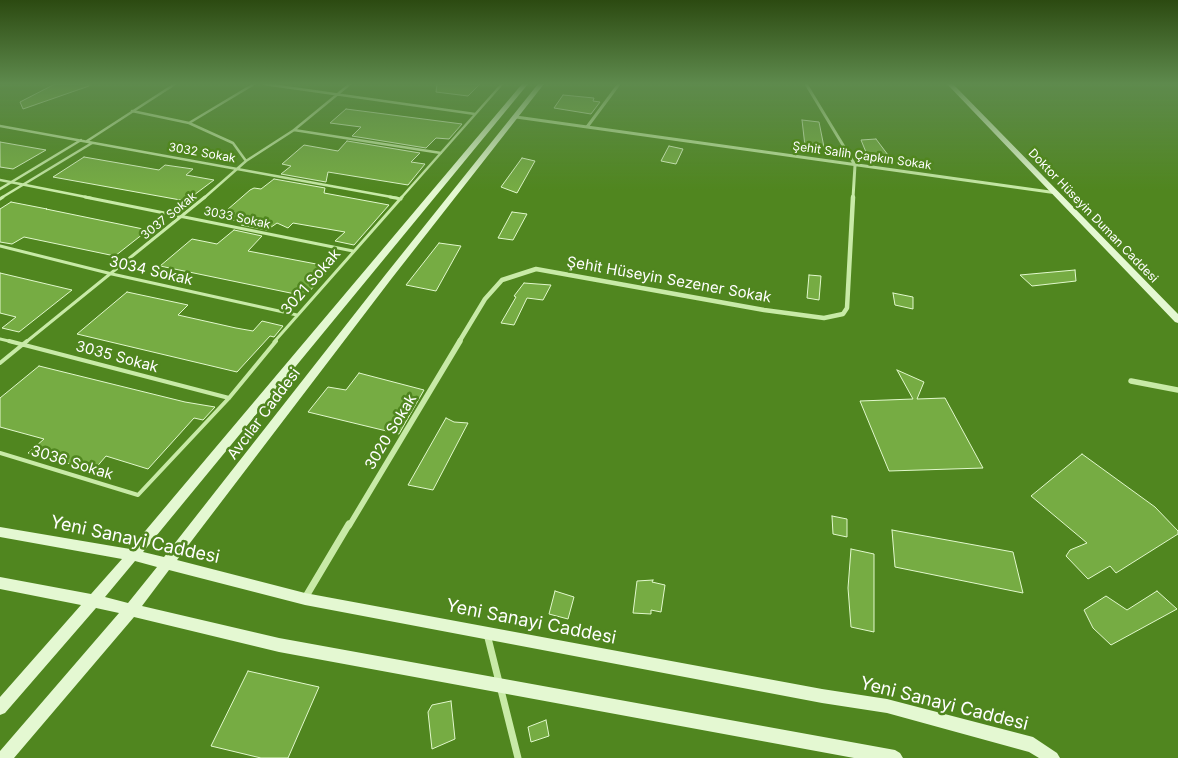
<!DOCTYPE html>
<meta charset="utf-8">
<style>
body{margin:0}
canvas{display:block;background:#50861f}
</style>
<canvas width="1178" height="758"></canvas>
<script>
const context = document.querySelector('canvas').getContext('2d');
context.lineJoin = 'round';
function paint(path, color) { context.fillStyle = color; context.fill(path, 'evenodd'); }
const toPath = rows => new Path2D(rows.map(r => 'M' + r).join(''));
function strokePath(path, color, width, dash) { context.strokeStyle = color; context.lineWidth = width; context.lineCap = dash ? 'butt' : 'round'; context.setLineDash(dash || []); context.stroke(path); }
function label(font, color, halo, rows, align = 'center') {
  context.font = font + ' Inter,sans-serif'; context.lineWidth = 5; context.setLineDash([]); context.textBaseline = 'middle'; context.strokeStyle = halo; context.fillStyle = color; for (const [text, x, y, turn = 0] of rows) {
    context.save(); context.translate(x, y); context.rotate((+turn || 0) * Math.PI / 180); context.textAlign = isNaN(turn) ? turn : align; if (halo) context.strokeText(text, 0, 0); context.fillText(text, 0, 0); context.restore();
  }
}
const building = toPath([
 [55,84,89,84,89,86,23,109,20,102,55,84],
 [437,84,480,84,468,96,436,92,437,84],
 [563,95,594,98,593,101,600,102,591,114,554,108,563,95],
 [346,109,462,124,449,139,436,138,426,148,352,136,361,127,330,123,346,109],
 [802,120,819,122,824,147,805,146,802,120],
 [876,139,891,159,868,157,861,140,876,139],
 [347,141,420,153,411,162,425,164,408,185,328,172,326,182,281,174,291,166,282,164,304,145,338,151,347,141],
 [0,142,46,150,13,169,0,167,0,142],
 [669,146,683,149,676,164,661,161,669,146],
 [84,157,159,170,165,165,193,169,186,175,214,180,186,201,53,177,84,157],
 [522,158,535,161,517,193,501,187,522,158],
 [274,179,325,188,324,193,389,205,354,245,335,241,345,232,293,223,288,228,277,223,267,230,241,225,244,222,226,219,235,212,227,210,250,190,254,188,261,189,274,179],
 [11,202,47,209,46,209,148,230,115,256,24,237,12,244,0,242,0,209,11,202],
 [512,212,527,214,513,240,498,238,512,212],
 [234,230,262,236,248,251,332,267,305,296,160,266,192,239,217,244,234,230],
 [439,243,461,246,436,291,406,285,439,243],
 [1075,270,1076,281,1032,286,1020,275,1075,270],
 [0,273,72,290,19,332,2,328,16,317,0,313,0,273],
 [809,275,821,276,819,300,807,298,809,275],
 [524,283,551,285,543,300,527,298,514,325,501,323,516,297,514,296,524,283],
 [127,292,188,305,178,315,236,328,253,331,262,321,283,326,274,337,270,336,237,372,77,334,127,292],
 [893,293,913,297,913,309,895,305,893,293],
 [39,366,185,402,215,407,203,420,194,418,148,469,106,456,94,470,28,453,44,439,0,427,0,398,39,366],
 [897,370,924,382,917,399,945,398,983,468,889,471,860,401,913,399,897,370],
 [359,373,424,390,399,434,308,412,328,387,346,390,359,373],
 [446,418,454,422,468,423,433,490,408,485,446,418],
 [1082,454,1155,507,1178,531,1178,534,1116,573,1110,566,1088,579,1066,556,1070,550,1087,543,1031,496,1082,454],
 [832,516,847,519,847,537,833,534,832,516],
 [892,530,1013,552,1023,593,895,567,892,530],
 [851,549,874,554,874,632,851,627,848,588,851,549],
 [653,580,652,582,665,585,661,612,651,610,651,614,633,613,637,581,653,580],
 [555,591,574,597,568,619,549,614,555,591],
 [1157,591,1177,609,1111,645,1093,628,1084,610,1106,596,1127,610,1157,591],
 [248,671,319,687,288,758,261,758,211,746,248,671],
 [451,701,455,739,432,749,428,712,432,705,451,701],
 [546,720,549,736,531,742,528,727,546,720]
]);
paint(building, '#76ac43');
strokePath(building, '#e1f8cc', 1);
strokePath(toPath([
 [264,84,475,114],
 [132,111,189,123,233,143,246,161],
 [189,123,254,84],
 [0,126,397,198],
 [294,130,441,153],
 [87,141,175,84],
 [0,180,91,198],
 [0,189,81,140],
 [1,198,92,143],
 [204,198,246,161,294,130,350,84],
 [401,198,502,84]
]), '#c8eaa7', 2.5);
strokePath(toPath([
 [85,197,353,251],
 [390,197,401,199],
 [0,199,3,197],
 [0,246,112,274,297,315],
 [0,339,13,342],
 [26,342,205,197],
 [274,342,402,197]
]), '#c8eaa7', 3);
strokePath(toPath([
 [9,341,229,398],
 [0,363,27,341],
 [0,453,138,495,229,398,276,341]
]), '#c8eaa7', 4);
strokePath(toPath([
 [806,84,855,165,853,198],
 [516,117,1057,193],
 [587,127,619,84]
]), '#c8eaa7', 3);
strokePath(toPath([
 [459,342,485,299,502,280,536,269,764,310,824,318,843,314,847,308,853,197]
]), '#c8eaa7', 4.5);
strokePath(toPath([
 [1131,381,1178,390],
 [349,526,460,341]
]), '#c8eaa7', 5.5);
strokePath(toPath([
 [305,598,349,524],
 [487,634,518,758]
]), '#c8eaa7', 7);
paint(toPath([
 [522,84,528,84,143,552,164,557,386,274,538,84,544,84,392,278,177,560,305,593,822,689,887,699,1033,737,1057,753,1060,758,1039,758,1029,752,887,713,822,703,305,605,169,570,142,606,279,638,895,750,900,753,903,758,854,758,279,652,134,617,14,758,0,758,0,751,119,613,96,608,5,713,0,715,0,697,81,605,0,589,0,577,91,594,122,559,0,537,0,527,130,549,522,84],
 [135,561,157,567,128,603,105,597,135,561],
 [947,84,953,84,1178,314,1178,323,1175,322,947,84]
]), '#e4f8d2');
const sky = context.createLinearGradient(0, 0, 0, 190);
sky.addColorStop(0, '#2c4a11');
sky.addColorStop(0.44, '#5e8a4d');
sky.addColorStop(1, '#5e8a4d00');
context.fillStyle = sky;
context.fillRect(0, 0, 1178, 190);
label('12px', '#fff', '#50861f', [
 ["3032 Sokak",202,153,10],
 ["Şehit Salih Çapkın Sokak",862,156,8],
 ["3037 Sokak",169,216,-39],
 ["Doktor Hüseyin Duman Caddesi",1093,216,46],
 ["3033 Sokak",237,218,12]
]);
label('15px', '#fff', '#50861f', [
 ["3034 Sokak",151,271,13],
 ["Şehit Hüseyin Sezener Sokak",669,280,10],
 ["3021 Sokak",311,282,-49],
 ["3035 Sokak",117,357,15],
 ["Avcılar Caddesi",264,414,-53],
 ["3020 Sokak",391,432,-59],
 ["3036 Sokak",72,463,17]
]);
label('18px', '#fff', '#50861f', [
 ["Yeni Sanayi Caddesi",135,540,12],
 ["Yeni Sanayi Caddesi",531,622,11],
 ["Yeni Sanayi Caddesi",944,704,14]
]);
</script>
